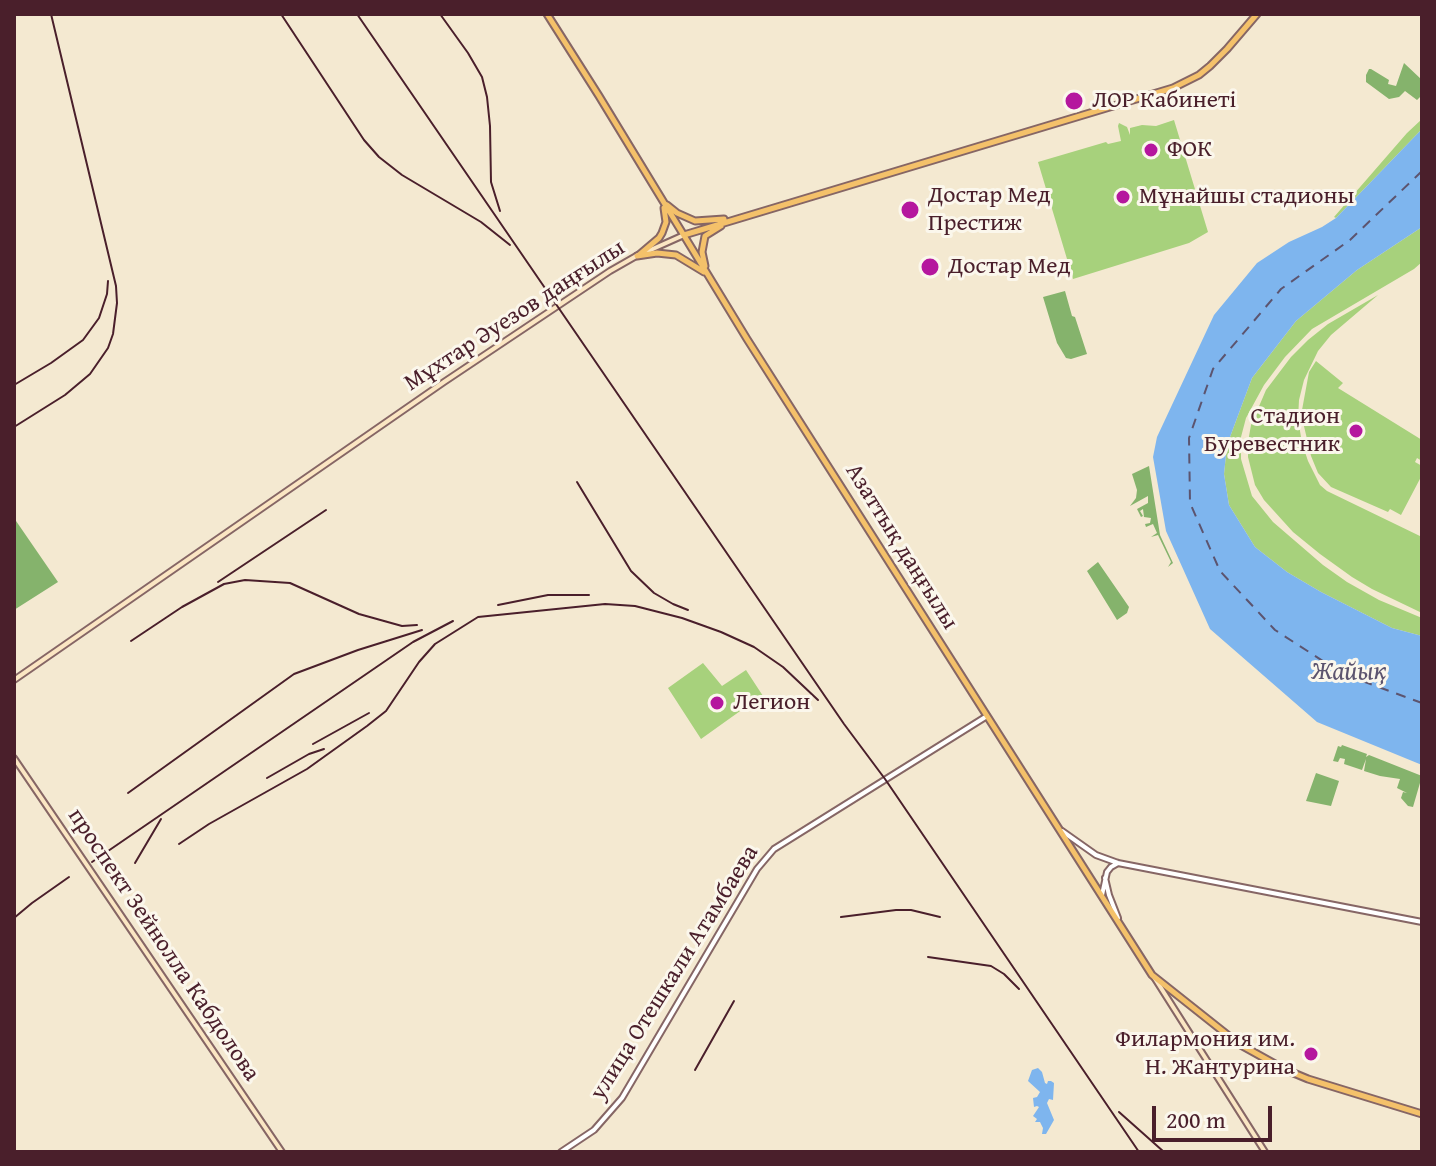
<!DOCTYPE html>
<meta charset="utf-8">
<style>
body{margin:0}
#map{position:relative;width:1436px;height:1166px;overflow:hidden;background:#f4e9d1;font-family:"Gentium Book Plus",serif}
canvas{display:block}
.frame{position:absolute;inset:0;border:16px solid #4a1f2b;pointer-events:none}
.scale{position:absolute;left:1152px;top:1106px;width:120px;height:36px;box-sizing:border-box;border:4px solid #4a1f2b;border-top:0;padding-left:10px;font-size:24px;line-height:28px;white-space:nowrap;color:#4a1f2b;-webkit-text-stroke:6px #fbf7ec;paint-order:stroke}
</style>
<div id="map">
<canvas width="1436" height="1166"></canvas>
<div class="frame"></div>
<div class="scale">200 m</div>
</div>
<script>
const context = document.querySelector('canvas').getContext('2d');
context.lineJoin = 'round';
function paint(path, color) { context.fillStyle = color; context.fill(path, 'evenodd'); }
const toPath = rows => new Path2D(rows.map(r => 'M' + r).join(''));
function strokePath(path, color, width, dash) { context.strokeStyle = color; context.lineWidth = width; context.lineCap = dash ? 'butt' : 'round'; context.setLineDash(dash || []); context.stroke(path); }
function label(font, color, halo, rows, align = 'center') {
  context.font = font + ' "Gentium Book Plus",serif'; context.lineWidth = 6; context.setLineDash([]); context.textBaseline = 'middle'; context.strokeStyle = halo; context.fillStyle = color; for (const [text, x, y, turn = 0] of rows) {
    context.save(); context.translate(x, y); context.rotate((+turn || 0) * Math.PI / 180); context.textAlign = isNaN(turn) ? turn : align; if (halo) context.strokeText(text, 0, 0); context.fillText(text, 0, 0); context.restore();
  }
}
paint(toPath([
 [1422,119,1422,129,1336,218,1334,217,1407,133],
 [1174,120,1208,232,1189,243,1073,279,1038,162,1106,142,1108,144,1121,141,1118,126,1119,123,1127,127,1130,135,1130,128,1142,125,1156,126],
 [1422,227,1422,262,1414,269,1312,329,1285,357,1264,385,1246,418,1241,437,1241,459,1252,496,1273,522,1323,565,1347,582,1379,600,1422,618,1422,636,1392,628,1321,592,1287,572,1255,547,1229,505,1224,474,1227,445,1252,378,1296,321,1357,270],
 [1378,295,1331,335,1318,351,1304,380,1299,400,1298,419,1302,443,1308,461,1320,485,1327,491,1422,537,1422,613,1372,589,1352,577,1320,554,1293,532,1264,500,1255,485,1248,457,1248,442,1251,425,1266,390,1291,357,1308,340,1328,324],
 [1316,361,1343,383,1338,388,1422,440,1422,461,1417,458,1415,462,1422,466,1422,475,1401,515,1390,509,1388,512,1331,487,1318,473,1311,456,1303,422,1302,410,1309,372],
 [703,663,722,686,746,670,763,696,746,711,743,709,701,739,668,688]
]), '#a7d17c');
paint(toPath([
 [1404,63,1422,80,1422,95,1417,100,1405,91,1399,97,1389,99,1366,82,1366,75,1369,69,1371,69,1389,80,1388,84,1396,86],
 [1065,291,1072,316,1075,317,1087,354,1071,359,1066,358,1057,343,1043,297],
 [1149,466,1160,535,1173,563,1168,567,1171,562,1158,535,1151,537,1157,533,1153,524,1146,527,1145,524,1150,523,1151,518,1144,517,1143,509,1140,511,1143,516,1141,517,1137,509,1148,503,1148,496,1130,506,1136,498,1137,490,1132,474],
 [14,518,58,582,14,610],
 [1098,562,1129,607,1127,613,1117,620,1087,571],
 [1342,745,1367,754,1366,757,1369,755,1422,776,1413,807,1408,806,1401,798,1403,792,1407,793,1397,788,1400,779,1380,776,1364,771,1366,759,1362,770,1344,764,1345,759,1340,758,1338,762,1333,761,1338,746,1341,747],
 [1316,773,1339,781,1331,806,1306,801]
]), '#85b36c');
paint(toPath([
 [1422,129,1422,227,1357,270,1296,321,1252,378,1227,445,1224,474,1229,505,1255,547,1287,572,1321,592,1392,628,1422,636,1422,765,1317,722,1210,629,1166,531,1153,457,1157,437,1214,315,1257,263,1289,242,1322,227,1336,218],
 [1038,1068,1042,1072,1045,1083,1047,1084,1048,1081,1051,1081,1054,1083,1053,1100,1049,1099,1047,1103,1054,1120,1046,1134,1042,1134,1043,1128,1040,1122,1035,1122,1037,1119,1033,1116,1039,1107,1037,1106,1034,1107,1033,1098,1037,1097,1040,1092,1028,1081,1032,1070]
]), '#7eb5ee');
strokePath(toPath([
 [1422,171,1350,240,1281,289,1213,369,1189,438,1190,503,1220,571,1275,630,1343,674,1422,703]
]), '#5c546f', 2, [10, 8]);
const tertiary = toPath([
 [1062,831,1096,855,1118,863,1422,922],
 [1105,878,1109,895,1118,918],
 [1102,895,1107,872,1111,867,1118,863],
 [561,1152,594,1130,622,1098,757,869,774,849,987,716]
]);
const secondary = toPath([
 [646,252,684,235],
 [14,680,444,382,610,271,638,255],
 [14,758,282,1152],
 [1154,977,1265,1152]
]);
const primary = toPath([
 [547,14,599,96,747,339,1152,975,1239,1044,1284,1069,1308,1079,1422,1114],
 [667,205,677,213,695,221,724,219],
 [684,235,1173,88,1199,75,1210,66,1227,49,1257,14],
 [639,255,659,238,662,233,666,222,664,208],
 [637,256,657,253,676,255,704,272],
 [705,266,702,252,705,236,721,226]
]);
strokePath(tertiary, '#866665', 8);
strokePath(secondary, '#866665', 8);
strokePath(primary, '#866665', 9);
strokePath(tertiary, '#fff', 4);
strokePath(secondary, '#fbe6c3', 4);
strokePath(primary, '#f4c16a', 5);
strokePath(toPath([
 [281,14,364,140,379,157,402,175,481,222,510,245],
 [357,14,844,724,885,779,1139,1152],
 [440,14,468,53,482,77,487,97,490,126,491,182,500,211],
 [14,385,51,363,83,340,99,318,107,294,108,281],
 [14,427,65,395,90,374,108,348,113,334,117,303,116,286,51,14],
 [577,482,631,571,654,593,673,604,688,610],
 [218,582,326,510],
 [498,605,548,595,589,595],
 [131,641,182,607,224,584,245,580,290,583,359,614,402,626,417,625],
 [313,744,369,713],
 [267,778,309,754,324,749],
 [128,793,294,674,358,650,422,630],
 [179,844,209,824,307,769,367,726,386,711,419,662,435,644,478,617,605,604,635,606,682,618,721,632,754,647,783,667,818,700],
 [92,862,413,642,453,621],
 [135,863,161,819],
 [841,917,896,910,911,910,940,917],
 [14,918,32,903,69,877],
 [928,957,991,966,1004,974,1019,989],
 [695,1070,734,1001],
 [1119,1112,1164,1152]
]), '#4a1f2b', 2);
for (const [x, y, r, color] of [
 [1074,101,10,"#b5179e"],
 [1151,150,8,"#b5179e"],
 [1123,197,8,"#b5179e"],
 [910,210,10,"#b5179e"],
 [930,267,10,"#b5179e"],
 [1356,431,8,"#b5179e"],
 [717,703,8,"#b5179e"],
 [1311,1054,8,"#b5179e"]
]) { const dot = new Path2D(); dot.arc(x, y, r, 0, 2 * Math.PI); context.fillStyle = color; context.fill(dot); strokePath(dot, '#fbf7ec', 3); }
label('24px', '#4a1f2b', '#fbf7ec', [
 ["ЛОР Кабинетi",1092,101],
 ["ФОК",1167,150],
 ["Достар Мед",928,196],
 ["Престиж",928,224],
 ["Мұнайшы стадионы",1139,197],
 ["Достар Мед",948,267],
 ["Стадион",1340,417,"right"],
 ["Буревестник",1340,445,"right"],
 ["Легион",733,703],
 ["Филармония им.",1295,1040,"right"],
 ["Н. Жантурина",1295,1068,"right"]
], 'left');
label('24px', '#4a1f2b', '#fbf7ec', [
 ["Мұхтар Әуезов даңғылы",515,316,-33],
 ["Азаттық даңғылы",901,547,58],
 ["проспект Зейнолла Кабдолова",163,945,56],
 ["улица Отешкали Атамбаева",675,973,-58]
]);
label('italic 26px', '#5c546f', '#fbf7ec', [
 ["Жайық",1349,672]
]);
</script>
